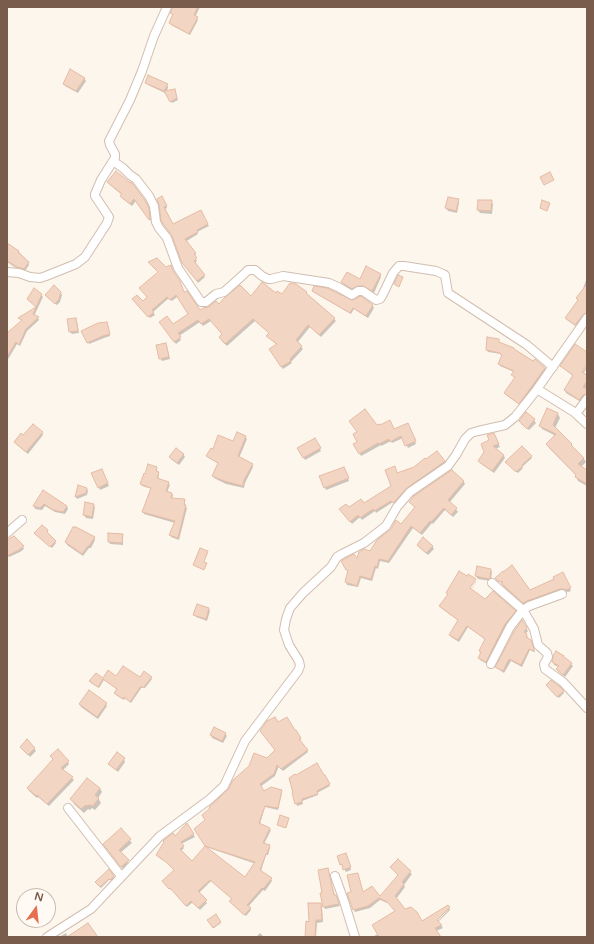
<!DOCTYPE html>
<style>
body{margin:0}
#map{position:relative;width:594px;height:944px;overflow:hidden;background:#fdf6ec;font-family:"Varela Round",sans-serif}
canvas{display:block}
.frame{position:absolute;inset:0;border:8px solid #7a5c4d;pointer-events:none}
.north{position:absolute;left:16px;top:888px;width:40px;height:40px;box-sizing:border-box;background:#fffaf3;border:1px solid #cabbb1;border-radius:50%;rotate:15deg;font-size:11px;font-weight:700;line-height:16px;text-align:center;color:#7a5c4d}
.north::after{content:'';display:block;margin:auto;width:14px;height:18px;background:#e76f51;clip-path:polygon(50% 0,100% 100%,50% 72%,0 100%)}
</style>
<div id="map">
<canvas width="594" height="944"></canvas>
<div class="frame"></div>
<div class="north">N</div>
</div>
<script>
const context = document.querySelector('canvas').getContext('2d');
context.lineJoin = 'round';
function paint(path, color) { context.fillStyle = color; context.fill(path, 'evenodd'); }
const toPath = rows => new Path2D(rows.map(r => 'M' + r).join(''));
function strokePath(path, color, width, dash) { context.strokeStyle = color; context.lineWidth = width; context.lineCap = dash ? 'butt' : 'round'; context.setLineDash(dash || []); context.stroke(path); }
paint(toPath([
 [174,7,200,7,195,17,198,20,190,35,171,25,170,23,173,15,172,13],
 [84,78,86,81,78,93,65,86,64,84],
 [146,82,167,85,168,87,167,92,175,92,178,100,172,103,167,94,148,85],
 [108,182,143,199,150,211,151,221,136,201,132,206,123,199,121,196,122,195,110,185],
 [163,199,167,208,165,209,172,226,200,211,209,226,197,232,198,234,185,242,196,255,194,257,197,261,194,264,205,277,198,283,185,265,173,237,166,227],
 [458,200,459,203,457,213,448,211,446,208],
 [479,201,491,201,493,204,492,214,480,213,478,210],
 [7,243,19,252,28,262,29,265,25,271,19,270,7,262],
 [166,268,174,274,184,293,200,311,251,297,276,294,282,296,306,292,308,295,334,319,336,321,321,337,310,327,297,343,303,349,291,362,292,363,283,369,271,349,277,345,269,338,268,336,270,333,255,321,227,346,221,340,223,335,211,321,203,326,200,322,179,336,181,340,176,344,162,324,172,326,190,315,178,296,172,301,169,298,153,312,155,315,150,318,135,302,143,303,148,298],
 [380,274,381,277,374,293,365,288,354,291,344,285,342,282,360,281],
 [587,277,587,315,577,327,567,320,566,318,579,300],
 [314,291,352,302,372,305,374,308,368,318,354,309,351,314,315,293],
 [61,293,62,295,60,302,57,305,48,298,46,295],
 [41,295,43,297,34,316,38,318,39,320,27,331,20,346,17,344,7,361,7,336,22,321,19,318,36,307,28,299],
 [75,319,77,322,79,333,72,334,70,332],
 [108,325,110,336,104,338,89,344,83,331],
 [488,338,499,340,500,344,515,350,545,368,546,371,520,405,506,395,505,393,516,378,512,375,514,372,500,366,499,364,502,357,501,354,488,352,487,350],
 [165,344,167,346,170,359,162,361,160,358],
 [587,353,587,362,578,375,580,376,587,366,587,368,583,374,587,376,587,396,581,402,566,393,565,390,573,376,563,368,561,366],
 [548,409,558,414,560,418,555,428,572,445,573,448,584,459,586,462,581,467,587,471,587,486,578,481,576,477,577,476,549,448,547,445,556,436,542,429,540,425],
 [526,413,534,420,536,423,529,430,521,424,520,421],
 [376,426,394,430,409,427,416,444,408,448,403,438,392,443,391,441,381,446,381,445,361,456,355,445],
 [42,432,43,435,28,454,16,444,15,442,23,437],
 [245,437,247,439,239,458,252,464,253,467,245,483,244,488,226,484,214,478,213,476,219,464,209,458,207,456],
 [495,437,500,447,495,449,504,456,505,458,494,473,480,463,479,461],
 [315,439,321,451,305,460,298,448],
 [183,454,185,457,179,465,172,460,170,457],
 [531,457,532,458,522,467,523,468,518,473,508,464],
 [444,461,446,464,395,504,393,502,376,513,375,511,362,520,360,517,352,524,342,511,348,508,364,504,392,486,397,474],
 [156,467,157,470,157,472,159,475,158,480,168,483,170,485,167,492,171,493,173,495,172,499,184,500,185,502,185,506,187,508,179,540,171,537,170,535,175,523,144,514,143,512,152,489,142,486,141,484],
 [345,470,349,481,326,490,325,487],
 [452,471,464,482,465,484,449,503,456,509,458,512,453,517,445,510,433,524,432,523,422,535,413,528,389,563,380,561,378,569,376,568,372,581,361,578,358,587,347,585,346,582,349,572,342,561,357,561,371,552,401,525,416,508,410,502],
 [103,472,109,486,100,490,99,487],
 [79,486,87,489,88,491,87,495,77,499,76,497],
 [44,491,67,506,68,509,65,514,55,512,45,506,42,510,35,509,34,506],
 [93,505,95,507,93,519,86,518,84,515],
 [74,527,94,537,95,540,91,548,89,548,83,556,67,545,66,542],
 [47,531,48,533,47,534,56,543,52,548,36,535],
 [122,535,123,538,123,545,110,544,109,541],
 [7,540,23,547,24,549,20,552,9,557,7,555],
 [418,545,432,546,434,549,428,555,419,547],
 [491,570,492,572,491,581,478,579,476,576],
 [564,576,571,591,568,592,565,591,562,591,525,605,503,586,502,583,498,581,496,579,530,591],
 [476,581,476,582,471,590,485,600,515,611,516,614,506,627,487,664,480,660,479,658,481,653,480,651,486,640,468,627,459,642,451,637,450,635,459,621,441,608,440,606,448,595,447,593,467,592,469,593],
 [209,609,210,611,207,621,196,617,194,615],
 [522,622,528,631,525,634,528,637,527,639,532,643,535,652,534,652,530,650,522,667,511,661,504,673,498,669,496,667],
 [553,662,571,664,573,666,565,677,559,672,557,670,559,667,554,665],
 [108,672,116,677,151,678,152,679,145,688,142,687,131,703,125,698,124,700,116,695,115,693,118,690,104,680,99,688,91,683,90,681,96,674,103,679],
 [549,687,563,691,564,693,559,698],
 [80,704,106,704,107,706,98,719,81,707],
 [278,723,300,738,301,740,300,741,308,752,283,771,279,766,275,776,260,787,263,792,281,791,282,793,278,810,265,807,260,824,269,828,271,830,264,844,269,846,270,848,268,855,266,855,261,871,271,879,272,881,265,891,263,890,248,907,251,910,246,916,231,903,230,901,233,899,211,881,199,893,207,903,200,910,193,902,187,907,172,889,171,890,164,883,175,871,169,864,158,857,157,855,187,825,195,837,181,844,184,848,181,851,192,862,206,846,206,820,276,750],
 [206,847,256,864,245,878],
 [225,734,227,736,223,743,212,738,211,735],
 [21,747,34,748,36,751,30,757],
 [51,756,68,762,69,764,62,771,72,778,74,780,49,806,38,797,37,798,29,791,28,788,54,760],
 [124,759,125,762,118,772,111,766,109,764],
 [325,777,330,786,317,793,318,795,302,801,303,804,297,806,293,794],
 [100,788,102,792,98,798,101,803,95,810,92,808,90,810,88,809,84,813,74,804,72,799],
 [121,829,132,843,120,853,129,864,123,869,106,847],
 [347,857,351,870,346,872,341,864],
 [398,860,412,874,404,885,405,887,396,899,405,910,422,922,448,906,450,910,438,922,443,928,436,931,440,937,372,937,378,934,396,911,390,904,380,900,370,908,355,912,354,910,363,893,380,898,399,876,391,868],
 [445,910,448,910,435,924,433,923],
 [328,869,335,896,337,898,340,906,325,909,324,907,322,894,323,893],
 [109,871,114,878,111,881,110,879,101,888,97,884],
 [320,904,322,906,323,922,317,923,316,937,303,937,306,936,310,923],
 [216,916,221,923,214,928,209,921],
 [66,933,68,937,59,937],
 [260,933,264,937,256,937]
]), '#0003');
const building = toPath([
 [173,7,198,7,194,15,198,17,189,34,169,23,173,14,170,13,173,7],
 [70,69,85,78,76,91,63,84,70,69],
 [148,75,168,84,164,91,145,83,148,75],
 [175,89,177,98,170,102,164,91,175,89],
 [116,171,129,182,132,183,144,199,149,208,150,219,149,220,134,199,130,204,120,196,122,194,107,182,116,171],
 [550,172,554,180,544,185,540,177,550,172],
 [162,196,167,206,164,207,173,224,201,210,208,224,197,230,198,232,185,239,196,253,194,254,197,258,194,261,205,275,197,281,182,263,172,236,164,225,161,220,159,205,157,199,162,196],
 [448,197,459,199,456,211,445,208,448,197],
 [478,200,492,200,491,211,477,210,478,200],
 [542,200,550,203,547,211,540,208,542,200],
 [7,243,19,251,18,252,29,262,24,269,17,267,7,261,7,243],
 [157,258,166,267,171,265,173,271,180,281,184,292,187,291,200,310,203,308,209,307,216,301,219,304,225,297,240,285,251,296,262,282,276,293,277,291,282,294,290,283,296,284,307,292,306,293,335,318,319,335,308,325,296,340,302,346,290,359,291,361,281,367,269,349,277,344,266,336,269,333,253,319,225,344,219,337,222,334,209,319,201,324,198,320,178,333,181,337,174,342,159,322,167,316,173,324,188,314,176,295,170,300,167,297,152,310,154,312,148,317,132,299,137,295,143,301,147,297,139,288,158,272,148,262,157,258],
 [366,266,381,274,372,291,363,286,358,286,352,289,341,282,347,272,360,279,366,266],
 [398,275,403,277,399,287,394,284,398,275],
 [587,284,587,312,583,315,575,325,565,318,578,300,576,298,587,284],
 [54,285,61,292,59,299,55,304,45,295,54,285],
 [314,286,327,288,352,300,361,296,373,305,366,316,353,308,350,313,312,291,314,286],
 [34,288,42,294,33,314,39,317,26,329,19,345,16,342,7,357,7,333,22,320,18,318,36,307,27,299,34,288],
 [76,318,78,331,69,332,67,319,76,318],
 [107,322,110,334,103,336,87,343,81,331,98,323,107,322],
 [487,337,499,339,499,342,514,348,514,349,533,361,535,359,545,368,519,404,504,393,515,377,511,375,514,371,498,364,502,355,500,354,500,353,486,350,487,337],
 [166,343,169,357,159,359,156,345,166,343],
 [575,344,587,352,587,364,582,372,587,375,587,381,583,387,587,389,587,394,583,395,579,400,564,390,573,375,560,366,575,344],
 [547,408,558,413,553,425,572,444,571,445,584,458,578,464,587,470,587,484,575,477,576,475,546,444,556,434,539,426,547,408],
 [365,409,377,425,380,424,380,425,390,420,394,429,408,423,416,441,405,446,401,436,390,442,389,439,379,444,378,443,359,454,353,444,357,442,353,434,357,432,349,421,365,409],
 [526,412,535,419,527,429,519,421,526,412],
 [33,424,43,432,26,452,14,442,21,433,23,435,33,424],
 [237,432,246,436,238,456,253,464,244,480,243,486,224,481,212,476,218,463,206,456,211,448,213,449,218,435,233,441,237,432],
 [494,433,499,444,493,446,504,455,492,471,478,461,484,452,481,444,489,440,487,435,494,433],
 [315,438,321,448,303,458,297,448,315,438],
 [522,446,532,456,522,465,523,466,516,472,505,462,522,446],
 [176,448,184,454,177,463,169,457,176,448],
 [437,451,445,461,444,462,407,488,393,503,391,501,374,511,373,509,360,518,358,515,350,522,339,509,346,504,349,507,361,499,364,503,391,486,385,470,395,466,397,473,414,467,425,458,426,459,437,451],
 [148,464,157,467,156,471,159,472,157,478,169,482,166,491,172,493,171,498,185,499,184,505,186,505,178,538,169,535,175,521,142,512,151,488,140,484,144,473,145,474,148,464],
 [344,467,349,478,324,488,319,476,344,467],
 [102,469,108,483,98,488,91,473,102,469],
 [452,470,464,481,448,500,457,508,451,515,444,508,431,522,430,521,420,533,411,526,388,561,379,559,377,567,375,566,371,579,360,576,357,586,345,582,348,570,346,570,341,561,354,554,357,558,359,552,364,549,370,551,377,540,391,529,396,520,401,524,415,507,409,502,414,496,452,470],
 [78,485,87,488,86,493,75,497,78,485],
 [43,490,67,506,63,512,53,510,44,504,40,508,33,506,43,490],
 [85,502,94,504,92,517,83,515,85,502],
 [42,525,48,530,47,532,56,541,50,547,34,533,42,525],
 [73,527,76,527,95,537,89,546,88,546,82,554,65,542,73,527],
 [108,533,123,534,122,543,108,542,108,533],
 [14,536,24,546,19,550,7,556,7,540,14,536],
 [423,537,433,546,426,553,417,545,423,537],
 [200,548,208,551,204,562,207,563,204,570,193,565,200,548],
 [512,565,530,590,554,579,553,577,563,572,571,588,566,590,563,589,560,589,527,601,523,603,501,583,503,582,498,581,495,578,503,571,503,572,512,565],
 [477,566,491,569,490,578,489,579,475,576,477,566],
 [459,571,467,576,468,574,476,579,470,588,485,599,493,591,516,611,505,624,486,662,478,658,481,652,479,651,485,639,467,626,458,640,449,635,458,620,439,606,448,594,446,593,459,571],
 [197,604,209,608,206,619,193,615,197,604],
 [522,620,527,628,524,632,527,634,526,637,531,640,534,649,533,651,529,649,521,665,509,659,503,671,495,667,515,630,522,620],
 [556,651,564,656,563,656,572,663,563,675,556,669,559,666,552,662,553,656,556,651],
 [123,666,140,677,144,671,152,677,143,688,141,686,130,702,124,697,123,699,114,693,117,689,103,679,98,687,89,681,96,673,103,678,108,670,116,676,123,666],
 [551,680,559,686,564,691,557,697,546,685,551,680],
 [89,690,107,703,97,717,79,704,89,690],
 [275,717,278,722,287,717,295,730,296,730,301,738,299,739,308,750,281,769,277,765,274,774,260,784,264,791,271,787,282,790,278,808,265,806,259,823,270,828,263,843,270,845,267,854,266,854,260,870,272,878,263,889,262,888,247,905,251,908,244,915,229,901,232,899,210,880,198,891,207,900,198,908,191,901,186,906,170,888,169,889,162,881,174,870,166,862,156,855,164,842,163,841,164,840,173,833,175,836,187,823,194,834,181,842,184,846,180,849,192,861,205,846,245,877,255,862,205,846,194,829,205,820,202,815,210,808,209,807,228,790,233,780,249,766,254,753,267,758,275,750,260,731,267,721,275,717],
 [214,727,226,733,222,741,210,735,214,727],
 [27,739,35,748,28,755,20,747,27,739],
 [58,749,69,761,61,768,73,777,47,804,37,795,36,796,27,788,53,759,50,756,58,749],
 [117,752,125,758,116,770,108,764,117,752],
 [317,763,324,775,325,775,330,784,317,791,318,794,302,799,302,802,295,804,292,793,293,793,289,778,295,774,296,775,317,763],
 [87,778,100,788,95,795,99,798,93,806,89,805,87,806,86,805,81,809,70,799,87,778],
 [280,815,289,818,286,828,277,825,280,815],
 [121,828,131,839,119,850,129,860,121,867,103,844,121,828],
 [346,853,351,867,343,870,342,864,340,865,337,856,346,853],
 [398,859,411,871,402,882,404,884,395,896,405,909,411,907,417,912,422,921,448,905,450,907,437,920,442,925,435,928,441,937,379,937,372,925,395,911,387,902,379,898,368,906,353,910,347,893,351,892,347,875,358,873,363,892,372,886,380,896,398,875,390,867,398,859],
 [328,868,334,895,336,895,339,904,323,907,320,893,322,893,318,870,328,868],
 [109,869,114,876,110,880,109,879,100,887,95,882,109,869],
 [308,903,321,903,322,920,316,920,315,937,305,937,306,921,309,922,308,903],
 [216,914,221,922,213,928,207,920,216,914],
 [88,923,98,937,67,937,88,923]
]);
paint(building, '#f3d5c3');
strokePath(building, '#e6bba3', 1);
const street = toPath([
 [113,161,123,168,130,175,136,179,149,196,154,206,156,222,159,228,167,238,178,268,201,302,206,302,216,294,224,292,243,275,248,270,255,270,262,276,268,279,271,279,283,276,329,283,338,287,352,295,358,291,363,291,376,300,380,299,382,296,393,273,399,266,404,266,436,271,443,274,445,275,448,293,527,345,553,367],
 [7,272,19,273,30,277,40,278,46,276,76,264,85,257,107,223,109,217,95,196,95,194,101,180,115,158,115,154,110,145,109,141,130,100,142,71,154,36,167,7],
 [537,389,574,412,587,424],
 [576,414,587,399],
 [7,533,22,520],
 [492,583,523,610,529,620,534,629,538,645,547,653,548,657,544,664,545,669,563,682,587,708],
 [491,664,510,627,523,610,529,606,562,594],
 [68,808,121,876],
 [335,876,344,901,355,937],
 [47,937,91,909,160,836,210,799,224,786,245,741,298,671,300,666,299,661,289,645,284,630,286,619,290,608,303,593,331,567,337,557,342,554,364,543,386,526,397,507,410,492,448,466,456,455,465,439,471,433,478,431,505,425,515,417,535,392,587,318]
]);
strokePath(street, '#d1beb0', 10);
strokePath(street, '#fff', 8);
</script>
